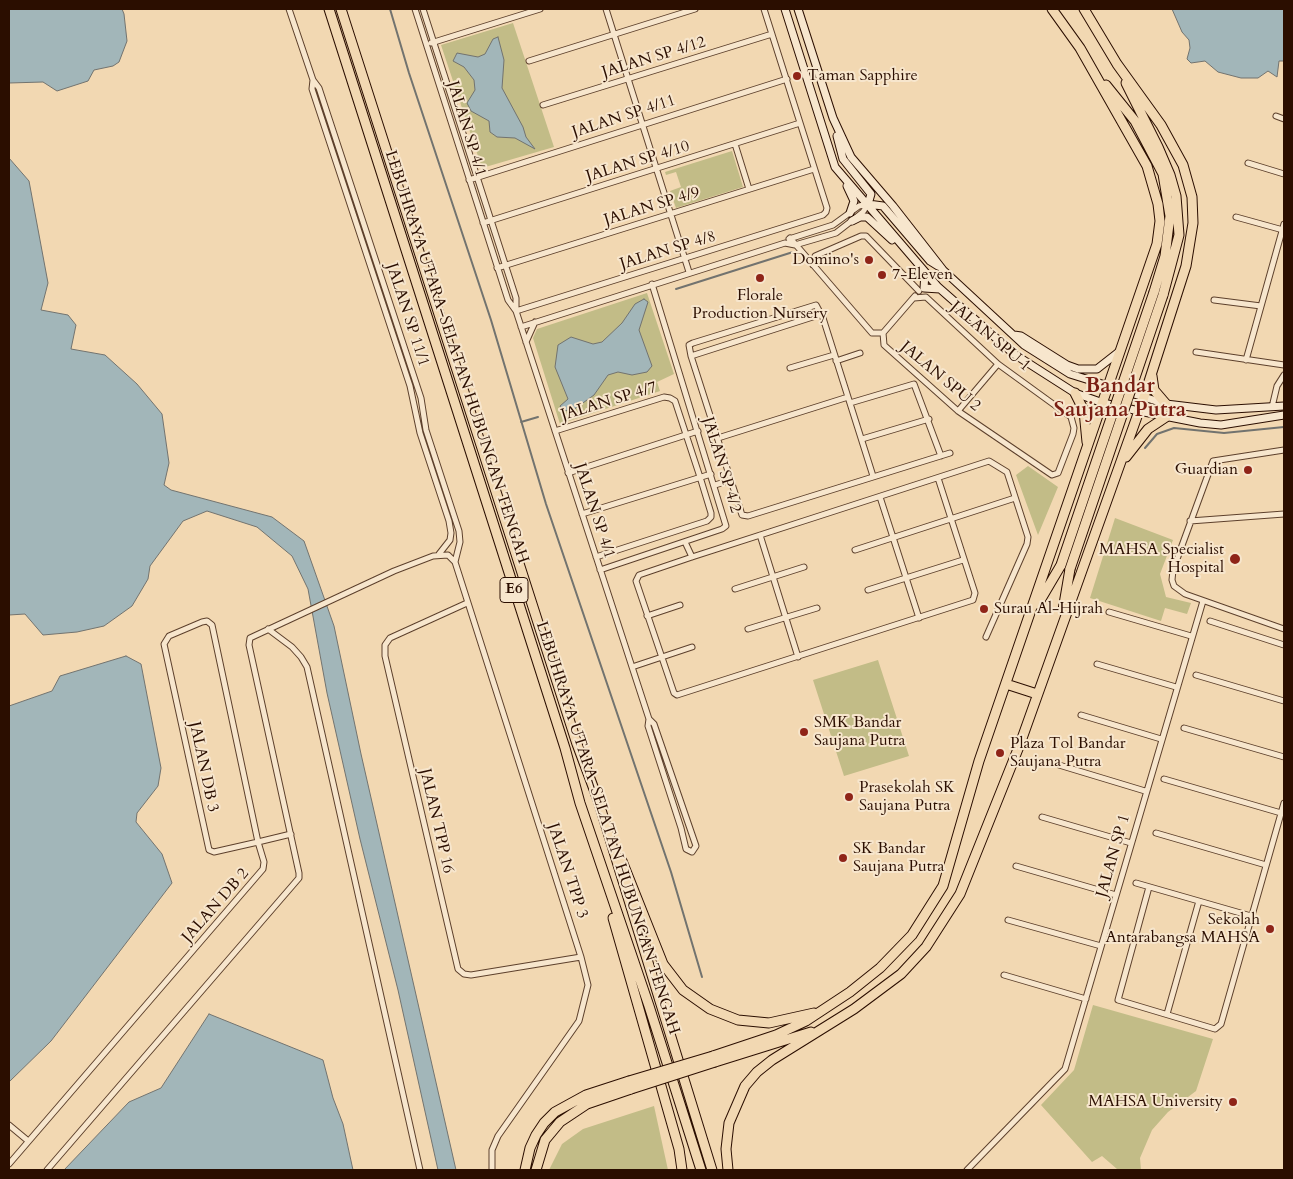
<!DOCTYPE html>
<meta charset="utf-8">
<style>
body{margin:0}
#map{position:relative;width:1293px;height:1179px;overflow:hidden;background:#f2d8b2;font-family:Cardo,serif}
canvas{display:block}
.frame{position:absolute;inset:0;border:10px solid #2b0e00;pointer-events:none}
</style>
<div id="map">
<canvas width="1293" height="1179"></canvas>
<div class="frame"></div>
</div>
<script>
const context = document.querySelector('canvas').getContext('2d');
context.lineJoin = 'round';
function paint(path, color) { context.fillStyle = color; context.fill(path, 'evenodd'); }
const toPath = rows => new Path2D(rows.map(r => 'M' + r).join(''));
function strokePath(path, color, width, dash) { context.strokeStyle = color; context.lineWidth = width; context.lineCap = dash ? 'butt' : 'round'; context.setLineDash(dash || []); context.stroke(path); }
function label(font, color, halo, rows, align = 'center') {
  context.font = font + ' Cardo,serif'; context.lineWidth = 4; context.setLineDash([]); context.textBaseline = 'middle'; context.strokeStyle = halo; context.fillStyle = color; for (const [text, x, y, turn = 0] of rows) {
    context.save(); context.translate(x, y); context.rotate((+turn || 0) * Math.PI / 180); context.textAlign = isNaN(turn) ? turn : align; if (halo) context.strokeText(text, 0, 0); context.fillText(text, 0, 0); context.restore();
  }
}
paint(toPath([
 [513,23,554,147,482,168,441,45],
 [732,151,743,187,676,208,670,191,681,187,676,172,666,175,665,172],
 [647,293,674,374,657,382,660,391,560,424,533,338,537,329],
 [1028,466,1058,487,1038,535,1016,475],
 [1115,518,1173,540,1160,574,1166,597,1191,603,1187,614,1165,608,1161,621,1090,598],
 [878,660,909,756,844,776,813,680],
 [1093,1005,1213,1039,1196,1091,1168,1112,1152,1130,1140,1158,1141,1170,1116,1170,1117,1169,1102,1156,1092,1162,1041,1105,1074,1070],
 [654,1106,668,1170,549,1170,562,1144,583,1129]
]), '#c2bc87');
const water = toPath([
 [9,9,122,9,124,14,127,41,119,62,113,66,94,70,88,81,57,91,43,82,9,83,9,9],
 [1172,9,1284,9,1284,61,1279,61,1277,77,1268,71,1258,78,1241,78,1218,72,1205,61,1191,63,1187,59,1190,48,1189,40,1182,32,1172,9],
 [498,37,504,60,502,88,523,127,526,137,535,149,515,138,497,137,490,132,489,121,471,111,467,103,475,90,474,80,464,67,453,61,457,53,478,57,485,54,493,39,498,37],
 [9,158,29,181,48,283,41,310,68,315,76,325,71,349,105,355,137,384,162,414,169,463,164,485,171,490,272,517,304,541,334,626,361,754,456,1170,438,1170,398,990,360,839,327,693,308,589,292,556,257,527,207,511,183,521,150,566,148,579,132,606,104,626,77,632,43,635,25,614,9,615,9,158],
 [644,299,648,302,639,330,652,366,647,372,632,375,618,372,608,375,594,395,573,410,562,411,560,406,568,399,555,367,558,345,571,337,593,344,602,342,622,323,635,304,644,299],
 [126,656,141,664,161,768,158,786,137,813,136,822,162,854,172,883,51,1041,9,1082,9,706,52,691,60,676,126,656],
 [209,1014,323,1060,333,1098,343,1124,353,1170,64,1170,129,1102,161,1088,209,1014]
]);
paint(water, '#a2b6b9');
strokePath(water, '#72736f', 1);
strokePath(toPath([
 [390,9,409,73,491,320,546,504,671,872,702,977],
 [676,289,793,252],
 [521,422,538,417],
 [1145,448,1157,434,1174,428,1224,433,1284,427]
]), '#72736f', 2);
const street = toPath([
 [289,9,313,80,319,88,421,398,426,430,459,531,460,542,455,562,581,957,588,985,579,1021,498,1136,492,1150,492,1170],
 [415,9,508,300,516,311,649,719,648,726,681,828,686,849,692,852,696,846,654,724,649,719],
 [423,9,516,298,516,311],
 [606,9,689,272],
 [431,43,540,9],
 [529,61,695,9],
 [313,80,312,89,410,386,420,433,449,521,451,533,450,540,439,554],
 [543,105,772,34],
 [1276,116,1284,119],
 [735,144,749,189],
 [1248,163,1284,174],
 [469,180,787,79],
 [1236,217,1283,230],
 [483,223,800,123],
 [790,238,872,333,883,333],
 [789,239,833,225,859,206,868,204],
 [813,265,815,256,861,236,866,236,919,291],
 [497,268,814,169],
 [1214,300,1261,306],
 [516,311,823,215,826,212,827,208,764,9],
 [822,314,691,356,742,515,748,516,950,453],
 [521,327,785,243,795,245,836,233,863,212,868,204],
 [883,333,884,345,958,411,1052,475,1058,473,1073,434,1074,428,1071,417,998,364,926,297,914,298],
 [883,333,915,296],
 [526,342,535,322],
 [1196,352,1284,365],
 [691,356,689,345,693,343,816,305,823,318,873,476],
 [1246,360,1284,224],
 [836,361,860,353],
 [790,368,834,355],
 [850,403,914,384,941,456],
 [1272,407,1277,386,1284,375],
 [958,411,998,364],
 [555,431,664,397,670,398,675,401,700,477,711,513,711,517,707,521,596,557],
 [718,438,848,397],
 [862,439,929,419],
 [1284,450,1213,461,1173,570,1172,580,1174,586,1185,594,1284,629],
 [568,473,698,431],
 [938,478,975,593,973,600,677,695,674,693,636,581,639,575,692,557,816,517,989,461,1007,472,1028,537,1027,544,986,637],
 [715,485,731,480],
 [880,497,919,618],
 [582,514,711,474],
 [1190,521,1284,514],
 [760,535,798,657],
 [685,542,692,557],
 [855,550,1015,498],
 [600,570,722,529,726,526,652,284],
 [735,589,804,567],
 [868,590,963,560],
 [467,603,390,638,385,645,385,656,458,969,464,974,471,975,581,957],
 [1109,612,1191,636],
 [647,616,680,605],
 [1210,621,1284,645],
 [268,629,292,647,301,657,307,667,420,1170],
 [748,629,817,608],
 [1097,664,1176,687],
 [632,667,692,647],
 [1196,675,1284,701],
 [1081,715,1161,739],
 [1184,728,1284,757],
 [1059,765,1145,791],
 [1164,779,1281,813],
 [1042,817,1131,843],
 [1156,833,1266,865],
 [1016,866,1116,895],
 [1136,883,1251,916],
 [1149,887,1118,1000,1215,1029,1221,1024,1284,803],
 [1008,920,1101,946],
 [1004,975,1086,999],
 [1167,1014,1199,901],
 [9,1125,27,1140],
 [9,1164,263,869,264,862,258,842,212,625,207,621,202,622,169,636,164,644,209,850,214,852,258,842,291,834],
 [47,1170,299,878,299,873,249,645,250,638,394,571,433,556,448,555,455,562],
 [967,1170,1065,1069,1203,601]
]);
const secondary = toPath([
 [785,9,835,167,938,287,1014,354,1075,393,1103,403,1139,411,1200,423,1221,425,1284,415],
 [798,9,833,118,851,157,893,206,943,270,1024,345,1070,374,1166,404,1216,410,1284,406],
 [837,136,843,159,871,194,868,204],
 [847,186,854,201,850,213],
 [868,204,883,206,930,261,938,266],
 [852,221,860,217,867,217,892,240],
 [925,273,924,288,940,289],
 [1014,335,1021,336,1067,365,1078,369,1097,369,1120,351]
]);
const highway = toPath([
 [329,9,565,748,580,803,649,1006,701,1170],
 [341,9,577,744,598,800,712,1170],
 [1126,83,1158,147,1170,175,1176,196,1179,235,1163,295],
 [1106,85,1135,121,1163,174,1170,216,1165,256,1154,292],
 [1152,376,1154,390,1166,404],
 [1075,393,1084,411,1087,442],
 [1126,457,1148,429,1166,417],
 [1038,604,1061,565],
 [1063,610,1070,569],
 [1006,684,1037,694],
 [622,861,663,964,683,990,710,1009,738,1020,769,1023,814,1013],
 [613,918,679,1149,682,1170],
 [713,1056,776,1035,806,1021,850,992,880,968,912,935,943,886,979,761,1157,244,1160,221,1158,204,1147,166,1080,48,1052,9],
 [715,1062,811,1032],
 [525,1170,530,1148,536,1135,544,1123,555,1112,586,1095,629,1081],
 [536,1170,545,1140,560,1122,587,1104,631,1089],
 [728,1170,726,1149,729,1123,745,1086,757,1072,772,1060,854,1009,901,974,926,947,960,894,1020,744,1144,397,1186,266,1193,223,1192,197,1183,165,1161,125,1117,64,1084,9]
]);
strokePath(street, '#5d402c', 7);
strokePath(secondary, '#2b0e00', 9);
strokePath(highway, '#2b0e00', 11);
strokePath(street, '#f7e6cd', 5);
strokePath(secondary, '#f7e6cd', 7);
strokePath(highway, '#f2d8b2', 9);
const highwayBridge = toPath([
 [1061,565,1154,292],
 [1070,569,1163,295],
 [629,1081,713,1056],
 [631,1089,715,1062]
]);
strokePath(highwayBridge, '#2b0e00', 11, []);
strokePath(highwayBridge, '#f2d8b2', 9);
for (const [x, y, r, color] of [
 [797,76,5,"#8f2418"],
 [869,260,5,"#8f2418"],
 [882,275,5,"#8f2418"],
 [760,278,5,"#8f2418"],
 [1248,470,5,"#8f2418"],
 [1235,559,6,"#8f2418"],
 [984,609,5,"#8f2418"],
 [804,732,5,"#8f2418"],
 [1000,753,5,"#8f2418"],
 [849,797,5,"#8f2418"],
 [843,858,5,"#8f2418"],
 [1270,929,5,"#8f2418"],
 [1233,1102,5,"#8f2418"]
]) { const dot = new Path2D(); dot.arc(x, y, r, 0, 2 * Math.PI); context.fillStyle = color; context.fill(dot); strokePath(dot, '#f7e6cd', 2); }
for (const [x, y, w] of [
 [514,590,28]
]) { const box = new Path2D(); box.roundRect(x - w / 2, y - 12.5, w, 25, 4); context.fillStyle = '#f7e6cd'; context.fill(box); strokePath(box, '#2b0e00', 1); }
label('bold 15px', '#2b0e00', null, [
 ["E6",514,590]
]);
label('16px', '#2b0e00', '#f7e6cd', [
 ["JALAN SP 4/12",654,58,-17],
 ["JALAN SP 4/11",624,117,-18],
 ["JALAN SP 4/1",466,129,73],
 ["JALAN SP 4/10",638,162,-17],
 ["JALAN SP 4/9",652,207,-17],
 ["JALAN SP 4/8",668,251,-17],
 ["JALAN SP 11/1",407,315,72],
 ["JALAN SPU 1",990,337,40],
 ["LEBUHRAYA UTARA–SELATAN HUBUNGAN TENGAH",456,357,72],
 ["JALAN SPU 2",940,377,40],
 ["JALAN SP 4/7",609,402,-17],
 ["JALAN SP 4/2",721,465,73],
 ["JALAN SP 4/1",594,511,72],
 ["JALAN DB 3",203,767,78],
 ["JALAN TPP 16",436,821,77],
 ["LEBUHRAYA UTARA–SELATAN HUBUNGAN TENGAH",607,828,72],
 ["JALAN SP 1",1114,856,-74],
 ["JALAN TPP 3",567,871,72],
 ["JALAN DB 2",216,906,-49]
]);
label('16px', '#2b0e00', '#f7e6cd', [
 ["Taman Sapphire",807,76],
 ["Domino's",859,260,"right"],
 ["7-Eleven",892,275],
 ["Florale",760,296,"center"],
 ["Production Nursery",760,314,"center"],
 ["Guardian",1238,470,"right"],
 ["MAHSA Specialist",1224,550,"right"],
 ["Hospital",1224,568,"right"],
 ["Surau Al-Hijrah",994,609],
 ["SMK Bandar",814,723],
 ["Saujana Putra",814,741],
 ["Plaza Tol Bandar",1010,744],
 ["Saujana Putra",1010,762],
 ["Prasekolah SK",859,788],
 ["Saujana Putra",859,806],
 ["SK Bandar",853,849],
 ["Saujana Putra",853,867],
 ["Sekolah",1260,920,"right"],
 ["Antarabangsa MAHSA",1260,938,"right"],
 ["MAHSA University",1223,1102,"right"]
], 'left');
label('bold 21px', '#7a1f14', '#f7e6cd', [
 ["Bandar",1120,387],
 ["Saujana Putra",1120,411]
]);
</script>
